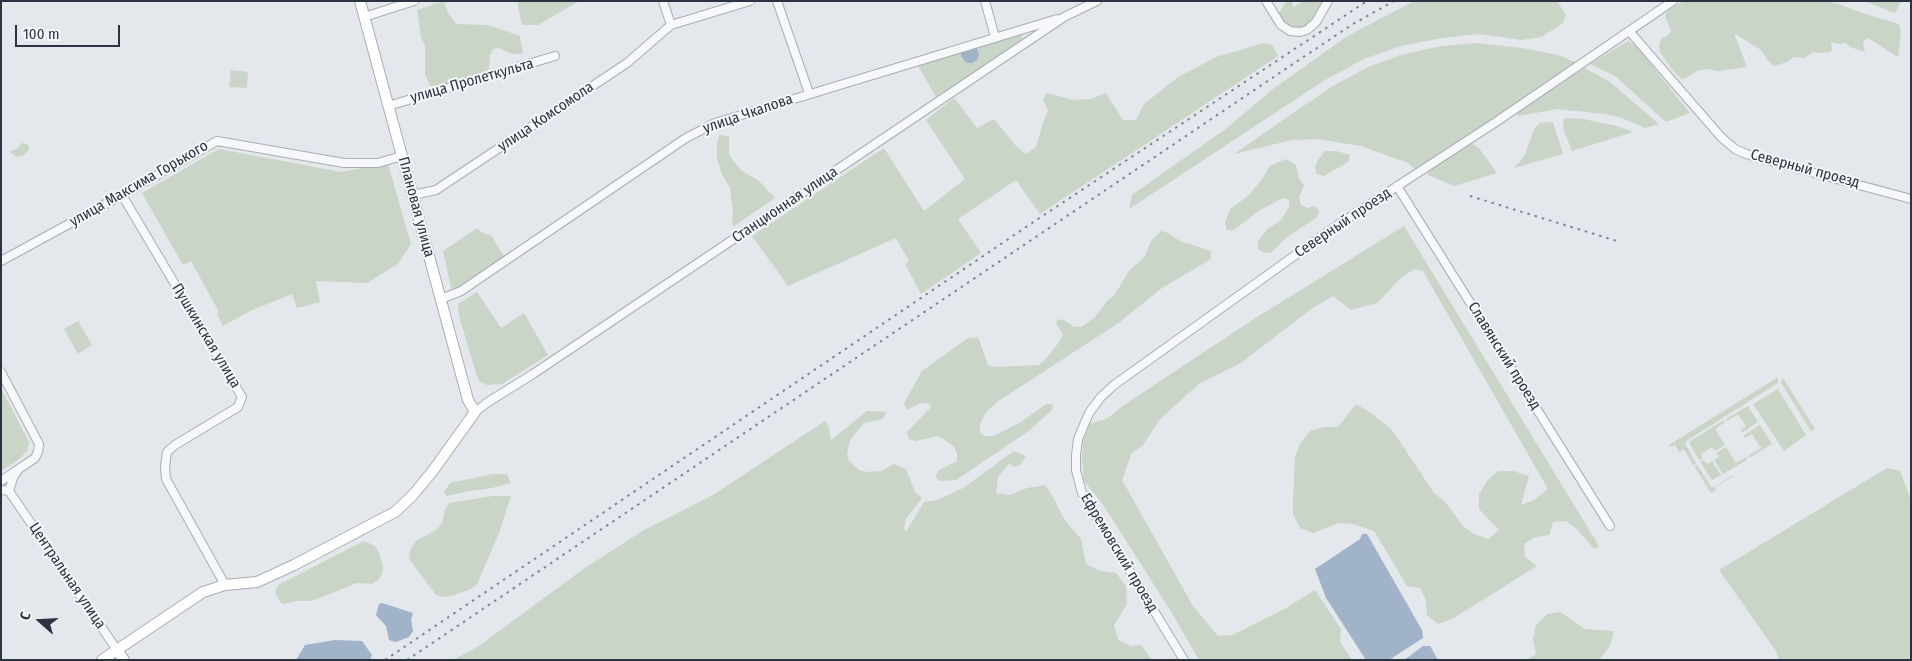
<!DOCTYPE html>
<meta charset="utf-8">
<style>
body{margin:0}
#map{position:relative;width:1912px;height:661px;overflow:hidden;background:#e4e7eb;font-family:"Fira Sans Condensed",sans-serif}
canvas{display:block}
.frame{position:absolute;inset:0;border:2px solid #2c3343;pointer-events:none}
.north{position:absolute;left:15px;top:596px;width:50px;height:50px;-webkit-text-stroke:4px #f4f6f9;paint-order:stroke;rotate:289deg;font-size:14px;font-weight:700;line-height:20px;text-align:center;color:#2c3343}
.north::after{content:'';display:block;margin:auto;width:18px;height:22px;background:#2c3343;clip-path:polygon(50% 0,100% 100%,50% 72%,0 100%)}
.scale{position:absolute;left:15px;top:25px;width:105px;height:22px;box-sizing:border-box;border:2px solid #2c3343;border-top:0;padding-left:6px;font-size:15px;line-height:18px;white-space:nowrap;color:#2c3343;-webkit-text-stroke:4px #f4f6f9;paint-order:stroke}
</style>
<div id="map">
<canvas width="1912" height="661"></canvas>
<div class="frame"></div>
<div class="north">С</div>
<div class="scale">100 m</div>
</div>
<script>
const context = document.querySelector('canvas').getContext('2d');
context.lineJoin = 'round';
function paint(path, color) { context.fillStyle = color; context.fill(path, 'evenodd'); }
const toPath = rows => new Path2D(rows.map(r => 'M' + r).join(''));
function strokePath(path, color, width, dash) { context.strokeStyle = color; context.lineWidth = width; context.lineCap = dash ? 'butt' : 'round'; context.setLineDash(dash || []); context.stroke(path); }
function label(font, color, halo, rows, align = 'center') {
  context.font = font + ' "Fira Sans Condensed",sans-serif'; context.lineWidth = 4; context.setLineDash([]); context.textBaseline = 'middle'; context.strokeStyle = halo; context.fillStyle = color; for (const [text, x, y, turn = 0] of rows) {
    context.save(); context.translate(x, y); context.rotate((+turn || 0) * Math.PI / 180); context.textAlign = isNaN(turn) ? turn : align; if (halo) context.strokeText(text, 0, 0); context.fillText(text, 0, 0); context.restore();
  }
}
paint(toPath([
 [444,1,448,13,456,24,488,25,520,36,523,54,512,54,499,48,493,49,490,55,489,68,487,73,431,87,425,75,425,45,421,38,417,10],
 [517,1,579,1,538,25,522,25],
 [1286,1,1291,1,1294,7,1304,1,1324,1,1309,24,1301,29,1283,23,1278,15],
 [1414,1,1557,1,1566,15,1562,24,1541,37,1522,40,1480,34,1442,38,1401,46,1364,59,1325,80,1129,209,1132,195,1227,128,1273,89,1346,37],
 [1684,1,1826,1,1841,5,1862,13,1899,24,1901,32,1898,57,1868,38,1863,42,1865,52,1850,47,1846,43,1839,44,1831,42,1832,49,1830,52,1821,53,1813,52,1804,58,1794,57,1787,62,1774,66,1768,61,1761,50,1734,33,1747,67,1719,71,1707,69,1696,71,1688,77,1682,79,1673,71,1660,52,1659,45,1662,38,1667,36,1671,31,1665,16,1668,11],
 [1864,1,1901,1,1895,13],
 [1022,32,1023,35,1021,41,936,97,917,64],
 [1628,41,1637,47,1690,113,1666,122,1615,76,1590,64],
 [1264,43,1272,45,1278,56,1040,214,1016,180,958,219,981,253,921,294,905,264,909,261,896,238,788,286,752,236,884,148,924,211,965,179,926,120,954,98,977,128,994,119,1016,146,1026,154,1036,147,1043,123,1048,110,1043,100,1047,93,1073,100,1091,99,1106,93,1123,120,1136,120,1144,104,1177,78,1216,57],
 [1477,43,1522,48,1558,55,1577,63,1415,169,1408,163,1361,146,1317,139,1292,140,1234,154,1290,115,1333,86,1368,67,1401,55,1441,46],
 [1585,68,1610,82,1659,124,1645,128,1622,118,1605,114,1558,109,1518,116,1517,113,1534,101],
 [231,70,248,72,247,88,229,87],
 [1564,118,1583,119,1617,126,1633,132,1572,151,1563,128],
 [1553,122,1563,154,1514,168,1525,155,1534,129,1540,123],
 [719,135,729,136,729,155,742,171,759,181,775,198,733,227,732,224,733,210,730,188,722,174,717,159,717,143],
 [22,143,27,144,29,147,28,151,22,156,17,157,10,152,18,148],
 [1472,144,1478,147,1497,173,1454,186,1428,175,1429,169],
 [219,149,341,172,388,164,411,244,398,264,367,283,316,281,320,302,297,308,292,294,250,311,223,326,217,314,219,312,191,261,183,265,142,193],
 [1325,151,1336,151,1350,155,1348,162,1324,176,1317,174,1315,167,1318,160],
 [1286,159,1296,165,1299,179,1304,185,1299,197,1301,205,1307,208,1314,206,1320,211,1316,218,1287,237,1271,253,1263,252,1258,249,1258,241,1267,229,1280,221,1285,214,1289,207,1289,199,1283,198,1260,210,1234,230,1227,230,1225,223,1230,209,1248,196,1262,179,1270,166],
 [1404,226,1599,546,1594,549,1578,530,1566,521,1553,522,1549,535,1536,537,1524,544,1525,557,1537,566,1452,619,1438,624,1427,615,1426,600,1420,588,1407,586,1374,531,1353,524,1339,523,1313,533,1300,528,1293,514,1293,500,1295,457,1300,444,1310,431,1324,427,1338,427,1356,404,1368,411,1392,430,1434,493,1445,502,1463,526,1474,534,1488,539,1499,530,1479,509,1479,494,1487,481,1498,471,1513,471,1529,476,1521,505,1534,500,1548,489,1423,271,1414,269,1401,278,1377,303,1351,310,1333,296,1311,309,1241,363,1200,383,1160,419,1143,445,1132,453,1122,480,1193,606,1218,636,1233,635,1286,608,1315,590,1341,629,1340,642,1352,660,1199,660,1172,613,1102,503,1084,481,1082,458,1083,441,1090,424,1108,418,1124,405,1254,319],
 [477,228,484,234,491,235,505,258,459,289,454,290,451,287,443,251],
 [1161,231,1168,233,1180,241,1211,251,1211,259,1162,288,1120,322,997,402,986,412,980,425,980,433,986,436,994,436,1021,422,1046,404,1053,404,1052,410,1030,430,956,480,940,481,935,477,939,470,957,461,957,453,954,447,944,439,937,436,916,441,909,439,907,432,932,406,926,403,920,403,907,410,904,403,922,371,968,338,978,337,988,365,994,367,1039,365,1045,360,1060,341,1063,334,1055,322,1062,319,1074,327,1081,327,1094,318,1108,300,1114,296,1129,271,1140,261,1145,256,1151,241],
 [477,292,501,328,524,313,548,355,502,384,487,385,480,382,477,376,459,316,458,304],
 [78,321,92,345,78,354,64,329],
 [1778,377,1778,383,1686,441,1686,445,1696,463,1693,465,1684,449,1679,452,1675,445,1670,447,1669,445],
 [1783,378,1815,429,1811,431,1781,383],
 [1,388,29,442,27,451,18,460,1,471],
 [1778,389,1806,435,1784,451,1753,404],
 [1748,406,1758,422,1741,433,1741,430,1746,426,1738,414,1727,421,1726,419],
 [867,411,886,412,883,419,864,423,850,440,847,454,849,461,859,470,867,472,882,471,894,464,906,469,915,492,922,498,906,519,904,528,906,532,924,502,938,500,963,488,1014,451,1026,456,1020,465,1014,467,1010,463,998,477,996,493,1010,495,1027,488,1045,485,1053,497,1064,519,1081,539,1086,564,1100,571,1116,573,1126,586,1127,604,1114,625,1118,640,1131,646,1141,645,1152,660,453,660,479,646,582,570,644,530,713,495,825,421,829,427,831,440],
 [1724,420,1725,422,1715,429,1725,445,1715,451,1712,447,1701,454,1703,458,1699,460,1689,442],
 [1760,425,1772,444,1749,458,1748,456,1761,448,1752,434,1745,438,1743,436],
 [1726,447,1736,463,1746,457,1748,459,1723,474,1714,460,1719,457,1716,453],
 [1704,460,1707,464,1712,461,1721,475,1712,480,1700,462],
 [1697,465,1712,488,1733,475,1733,476,1715,487,1716,490,1711,493,1694,466],
 [1887,468,1900,471,1911,500,1911,660,1779,660,1776,651,1719,570],
 [493,474,507,474,511,483,492,488,469,491,447,496,444,492,450,483],
 [493,496,511,496,499,533,477,584,471,589,451,596,443,597,436,595,410,560,409,553,412,547,416,541,436,530,442,524,445,510,449,503],
 [364,541,375,546,379,553,383,566,382,574,379,579,372,584,357,583,312,601,297,601,284,604,280,602,275,592,278,585],
 [1560,612,1585,629,1614,631,1610,646,1599,660,1526,660,1536,654,1533,639,1536,625,1547,614]
]), '#c9d5c6');
paint(toPath([
 [976,47,979,53,978,59,972,63,966,63,961,56,961,52],
 [1362,534,1367,534,1422,630,1423,638,1389,660,1366,660,1326,598,1315,569,1360,539],
 [382,603,413,613,411,620,413,631,409,637,396,642,389,640,386,626,376,615,379,604],
 [335,640,362,641,372,655,370,660,296,660,305,645],
 [1423,646,1430,646,1438,660,1401,660,1407,658]
]), '#a1b3c9');
const street = toPath([
 [663,1,671,25],
 [777,1,809,93],
 [985,1,995,37],
 [1266,1,1281,25,1290,31,1300,32,1307,30,1316,22,1328,1],
 [364,17,414,1],
 [1630,32,1721,137,1735,149,1746,154,1781,164,1911,199],
 [388,106,555,56],
 [1397,186,1610,526],
 [122,195,242,397,238,407,175,445,167,452,165,467,166,479,225,585],
 [413,195,436,190,627,63,671,25,750,1],
 [1,261,122,195,217,141,344,163,378,163,402,156],
 [441,299,461,291,686,138,715,123,1057,19],
 [1,372,39,444,38,452,35,458,1,481],
 [475,412,488,402,533,374,1064,17,1097,1],
 [1,490,9,491,117,650],
 [9,491,13,478,18,470],
 [1184,660,1082,493,1076,470,1076,455,1078,439,1089,413,1101,397,1114,385,1336,226,1496,122,1673,1]
]);
const secondary = toPath([
 [117,650,124,660],
 [102,660,203,592,225,585,257,582,294,565,395,512,412,496,432,472,475,412,468,400,360,1]
]);
strokePath(street, '#a9adb5', 10);
strokePath(secondary, '#a9adb5', 12);
strokePath(street, '#f7f8fa', 8);
strokePath(secondary, '#fff', 10);
strokePath(toPath([
 [1470,196,1617,241],
 [385,660,1032,223,1367,1],
 [407,660,1296,62,1353,24,1394,1]
]), '#7e8594', 2, [2.5, 5]);
label('15px', '#2c3343', '#f4f6f9', [
 ["улица Пролеткульта",472,81,-16],
 ["улица Чкалова",748,114,-19],
 ["улица Комсомола",546,117,-34],
 ["Северный проезд",1805,169,15],
 ["улица Максима Горького",139,184,-30],
 ["Станционная улица",785,205,-34],
 ["Плановая улица",416,207,75],
 ["Северный проезд",1343,223,-34],
 ["Пушкинская улица",206,336,59],
 ["Славянский проезд",1504,356,58],
 ["Ефремовский проезд",1119,553,59],
 ["Центральная улица",67,576,56]
]);
</script>
